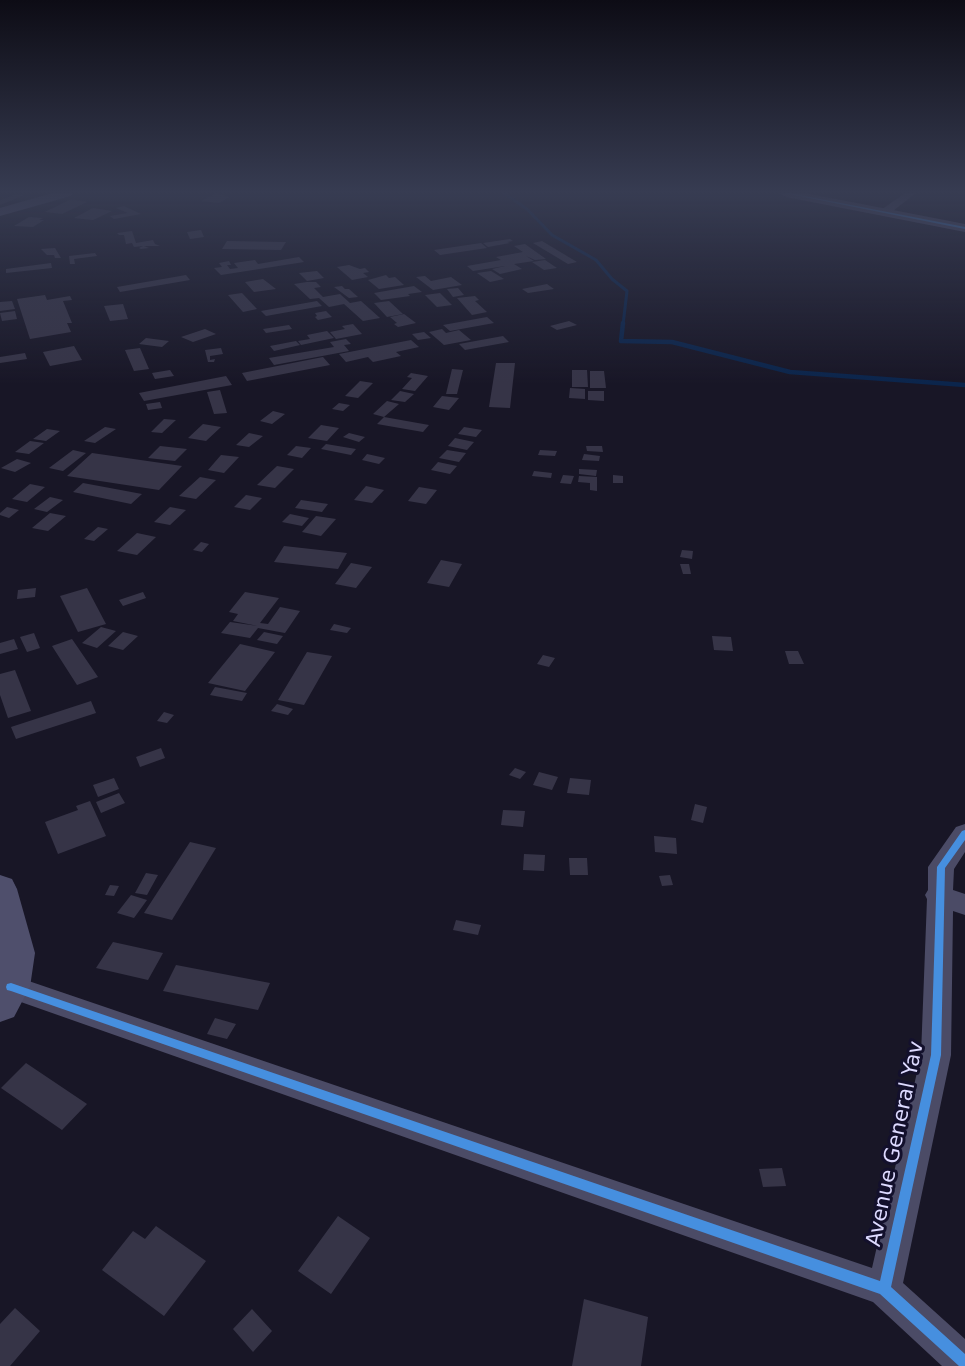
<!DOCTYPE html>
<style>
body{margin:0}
canvas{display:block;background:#181626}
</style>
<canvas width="965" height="1366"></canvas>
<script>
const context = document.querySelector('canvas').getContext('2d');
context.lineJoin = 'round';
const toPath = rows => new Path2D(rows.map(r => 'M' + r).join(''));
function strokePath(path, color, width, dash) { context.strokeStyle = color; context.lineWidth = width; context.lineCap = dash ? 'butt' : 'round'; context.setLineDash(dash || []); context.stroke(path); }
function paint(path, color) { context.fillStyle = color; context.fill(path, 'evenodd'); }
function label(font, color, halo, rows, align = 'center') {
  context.font = font + ' "DejaVu Sans",sans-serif'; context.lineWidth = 6; context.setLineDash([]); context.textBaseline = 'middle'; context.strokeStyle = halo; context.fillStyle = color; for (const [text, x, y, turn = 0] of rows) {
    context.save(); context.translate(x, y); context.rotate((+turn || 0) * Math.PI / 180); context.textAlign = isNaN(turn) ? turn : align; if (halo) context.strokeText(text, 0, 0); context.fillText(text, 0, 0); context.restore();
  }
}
strokePath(toPath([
 [504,193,527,209,552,235,596,260,612,279,627,291,623,325]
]), '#0b254c', 3);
strokePath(toPath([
 [623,323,621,341,672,342,790,372,965,385]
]), '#0b254c', 4.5);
paint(toPath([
 [216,193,230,197,219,203,201,201],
 [16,194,25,195,0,205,0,200],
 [71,199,87,202,62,214,45,212],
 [124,206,141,214,114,219,110,216,128,213,116,208],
 [93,208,112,211,93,220,74,218],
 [29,217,43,218,39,220,44,220,33,227,14,226],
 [201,230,204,237,190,239,187,232],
 [132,231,136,243,153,240,155,244,160,246,144,246,149,248,141,249,139,248,143,246,134,247,132,243,126,244,124,235,119,235,117,233],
 [510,239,513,241,507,242,510,243,488,247,483,243],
 [227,241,286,242,281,250,222,249],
 [542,241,577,262,568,264,533,243],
 [481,243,487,248,440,255,434,250],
 [525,244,546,259,535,260,526,256,534,261,514,264,522,269,500,274,492,269,505,266,473,271,467,266,501,260,496,257,523,252,514,246],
 [55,248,61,258,55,258,54,255,47,255,41,249],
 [95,253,97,256,74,259,75,264,70,264,69,256],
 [299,257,304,262,221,275,214,268,222,267,219,263,229,261,231,265,227,265,230,269,238,268,234,263,255,260,258,264],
 [545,260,557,268,544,270,532,262],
 [51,263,52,268,6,273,6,269],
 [349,265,360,269,365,268,369,272,363,273,368,277,352,280,337,267],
 [317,271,324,278,307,281,299,273],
 [491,271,504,279,490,282,477,273],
 [186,275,190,280,120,292,117,287],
 [386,275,389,278,395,277,404,285,379,289,368,280],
 [425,276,431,281,451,277,462,285,433,290,416,277],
 [263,279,276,289,254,292,245,282],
 [307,282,316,282,321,287,314,288,323,297,340,294,350,303,361,301,380,318,363,321,344,304,329,307,319,298,310,299,294,284],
 [547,284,554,289,528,293,522,289],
 [342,286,345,289,349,289,358,297,349,298,334,287],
 [414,286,422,292,408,294,410,296,381,300,374,293],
 [458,288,464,295,453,297,447,289],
 [242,293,257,309,243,312,228,295],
 [440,293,452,305,437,307,425,295],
 [45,295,47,300,70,296,72,300,63,301,72,323,67,323,71,332,30,339,17,299],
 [475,296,479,300,475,301,487,312,472,315,457,298],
 [12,301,15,309,0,311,0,302],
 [317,301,322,306,266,316,261,311],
 [389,301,403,314,387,317,374,303],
 [123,304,128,319,110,321,104,306],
 [15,311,17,319,2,321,0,313],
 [326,311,332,317,318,320,315,317,317,316,315,313],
 [404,314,416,323,398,327,394,324,397,323,390,317],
 [487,317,494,323,450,331,443,325],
 [569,321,577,325,557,330,550,326],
 [353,324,362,334,336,339,330,332,345,329,342,326],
 [289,325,292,329,266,333,263,329],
 [205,329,216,334,193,342,181,337],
 [442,329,446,333,459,330,471,340,444,345,429,332],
 [327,331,334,338,301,345,298,341,310,339,307,335],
 [424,332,431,338,418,340,412,334],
 [503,336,509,342,465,350,459,344],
 [146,338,169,341,162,347,139,344],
 [346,339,351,344,344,345,349,351,274,365,269,358,334,347,330,342],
 [411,340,419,347,396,352,401,356,373,362,368,357,346,362,339,354],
 [296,341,300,345,274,351,270,346],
 [74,346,82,360,50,366,43,352],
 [140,348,149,369,134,371,125,350],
 [221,348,223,354,210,356,210,360,215,359,214,362,208,362,205,350],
 [25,353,27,359,0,363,0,357],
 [323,357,330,365,247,381,242,373],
 [496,363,515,363,510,408,489,407],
 [452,369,463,370,457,394,446,394],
 [170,370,174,376,155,379,152,373],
 [572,370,587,370,588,387,572,387],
 [590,371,604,371,606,388,590,388],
 [411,373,428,376,415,391,402,389,412,378,407,377],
 [226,376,232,385,144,401,139,393],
 [360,381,373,383,358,398,345,396],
 [570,388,585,389,585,399,569,398],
 [220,390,227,413,214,414,207,392],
 [400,391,414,394,405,402,391,400],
 [588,391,604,391,604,401,588,400],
 [442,396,459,398,449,410,433,407],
 [387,401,399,404,384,417,373,414],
 [160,402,162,408,148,410,146,404],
 [339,403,350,405,343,411,332,409],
 [273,411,285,414,272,424,260,421],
 [384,417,429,425,423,432,377,424],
 [164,419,176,420,162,433,151,432],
 [203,424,221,427,206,441,188,438],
 [321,425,339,428,327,441,308,438],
 [105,427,116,429,95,443,84,441],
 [464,427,482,430,476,437,458,434],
 [47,429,60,431,46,441,33,439],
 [249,433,263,436,249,447,236,445],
 [349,433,365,437,359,442,343,437],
 [455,438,474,442,467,450,448,446],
 [30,441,44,443,29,454,15,452],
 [326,444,356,449,351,455,321,449],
 [160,446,187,449,175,461,148,458],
 [296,446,311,448,302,458,287,455],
 [586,446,602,446,603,452,587,451],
 [73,450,86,453,63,471,49,468],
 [447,450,466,453,459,462,439,458],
 [540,450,557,451,555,456,538,455],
 [92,453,182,466,159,490,67,476],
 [367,454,385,458,379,464,362,460],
 [584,454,600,456,599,461,582,460],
 [221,455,239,457,224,473,208,470],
 [17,459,31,463,15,472,1,468],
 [438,462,457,466,450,474,431,470],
 [277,466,294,469,275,488,257,485],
 [579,469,597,470,596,476,579,474],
 [534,471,552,473,551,478,532,476],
 [563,475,574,476,571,484,560,483],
 [613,475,623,476,623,483,613,483],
 [579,476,597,477,597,491,590,490,590,483,578,482],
 [200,477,216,480,196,499,179,496],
 [83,483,142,494,131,504,73,492],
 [30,484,45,487,27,502,12,499],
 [366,486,384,490,372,503,354,500],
 [419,487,437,490,426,504,408,501],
 [246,495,262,498,250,510,234,507],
 [50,497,63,500,47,512,34,509],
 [301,500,328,504,322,512,295,508],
 [7,507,19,510,9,518,0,515,0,513],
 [170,507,186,510,170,525,154,522],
 [50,513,66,516,48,531,32,528],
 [290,514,309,518,302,526,282,522],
 [316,516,336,519,321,536,302,532],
 [98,527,108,529,94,541,84,539],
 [137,533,156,537,137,555,117,551],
 [201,542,209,544,202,552,193,550],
 [284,546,347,553,338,569,274,562],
 [682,550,693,551,692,559,680,557],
 [441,560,462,564,449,587,427,583],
 [351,563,372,567,356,588,335,584],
 [680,564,689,564,691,574,683,574],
 [36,588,35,597,17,599,18,590],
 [87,588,106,624,78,632,60,596],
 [143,592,146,598,123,606,119,600],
 [245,592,279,598,260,623,268,624,280,607,300,611,285,633,258,628,250,638,221,633,230,622,258,626,233,621,238,614,229,612],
 [334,624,351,628,347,633,330,630],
 [101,627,116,631,97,648,82,643],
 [123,632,138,636,123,650,108,646],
 [264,632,283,636,277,644,257,640],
 [34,633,40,648,27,652,20,637],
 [712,636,731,637,733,651,714,650],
 [14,639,18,649,0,654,0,643],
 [72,639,98,677,77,685,52,646],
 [240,644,275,652,245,691,208,683],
 [785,651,798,651,804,664,789,664],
 [307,652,332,656,304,705,278,700],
 [543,655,555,658,549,667,537,664],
 [15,670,31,711,8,718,0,695,0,674],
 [215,687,247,693,242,701,210,695],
 [91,701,96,713,16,739,11,727],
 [277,704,293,709,288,715,271,711],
 [164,712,174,715,167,723,157,721],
 [161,748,165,758,140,767,136,757],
 [515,768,526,772,520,779,509,775],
 [539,772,558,777,552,790,533,785],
 [114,778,119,789,98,797,93,785],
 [570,778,591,780,589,795,567,793],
 [119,793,125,803,101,813,96,802],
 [90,801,106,836,58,854,45,822,78,810,76,806],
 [695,804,707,807,703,823,691,820],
 [503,810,525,811,523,827,501,825],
 [654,836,676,838,677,854,655,852],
 [190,842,216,848,172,920,144,913],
 [524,854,545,855,544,871,523,870],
 [569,858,587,858,588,875,570,875],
 [146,873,158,875,147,895,135,893],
 [670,875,673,885,662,886,659,876],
 [110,885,119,886,114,896,105,895],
 [131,895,147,900,134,918,117,913],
 [456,920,481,925,478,935,453,930],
 [113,942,163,953,148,980,96,968],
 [176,965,270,983,258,1010,163,991],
 [215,1018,236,1024,227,1039,207,1034],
 [26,1063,87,1104,62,1130,1,1088],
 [782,1168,786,1186,763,1187,759,1169],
 [338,1216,370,1238,331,1294,298,1271],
 [156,1226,206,1261,164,1316,102,1270,133,1231,145,1239],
 [584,1299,648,1317,641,1366,572,1366],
 [15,1308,40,1331,10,1366,0,1366,0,1324],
 [252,1309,272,1331,253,1352,233,1329]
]), '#363447');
paint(toPath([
 [905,193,916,193,889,214,881,214,881,210,905,193],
 [965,824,965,852,954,869,953,890,965,894,965,915,953,911,951,1055,903,1283,965,1339,965,1366,942,1366,873,1302,1,995,0,993,1,979,11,975,872,1268,921,1055,927,899,925,895,928,890,928,867,956,827,965,824]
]), '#4b4b66');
paint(toPath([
 [52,193,73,193,71,196,0,216,0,208,52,193],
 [779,193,805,193,965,224,965,232,786,197,779,193],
 [0,875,12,879,17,889,35,953,30,987,24,998,14,1017,0,1022,0,875]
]), '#4f4f6c');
paint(toPath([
 [784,193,789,193,965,227,965,229,784,193],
 [965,830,965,840,945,868,941,1055,891,1287,965,1354,965,1366,959,1366,880,1294,11,991,7,990,6,987,7,984,11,983,880,1281,931,1055,937,867,962,831,965,830]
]), '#468fdf');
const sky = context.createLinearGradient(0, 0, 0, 384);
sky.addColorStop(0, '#0d0c15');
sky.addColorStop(0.5, '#373c52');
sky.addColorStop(1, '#373c5200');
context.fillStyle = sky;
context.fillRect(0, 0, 965, 384);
label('21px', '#dddaff', '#13102c', [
 ["Avenue General Yav",896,1144,-78]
]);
</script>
